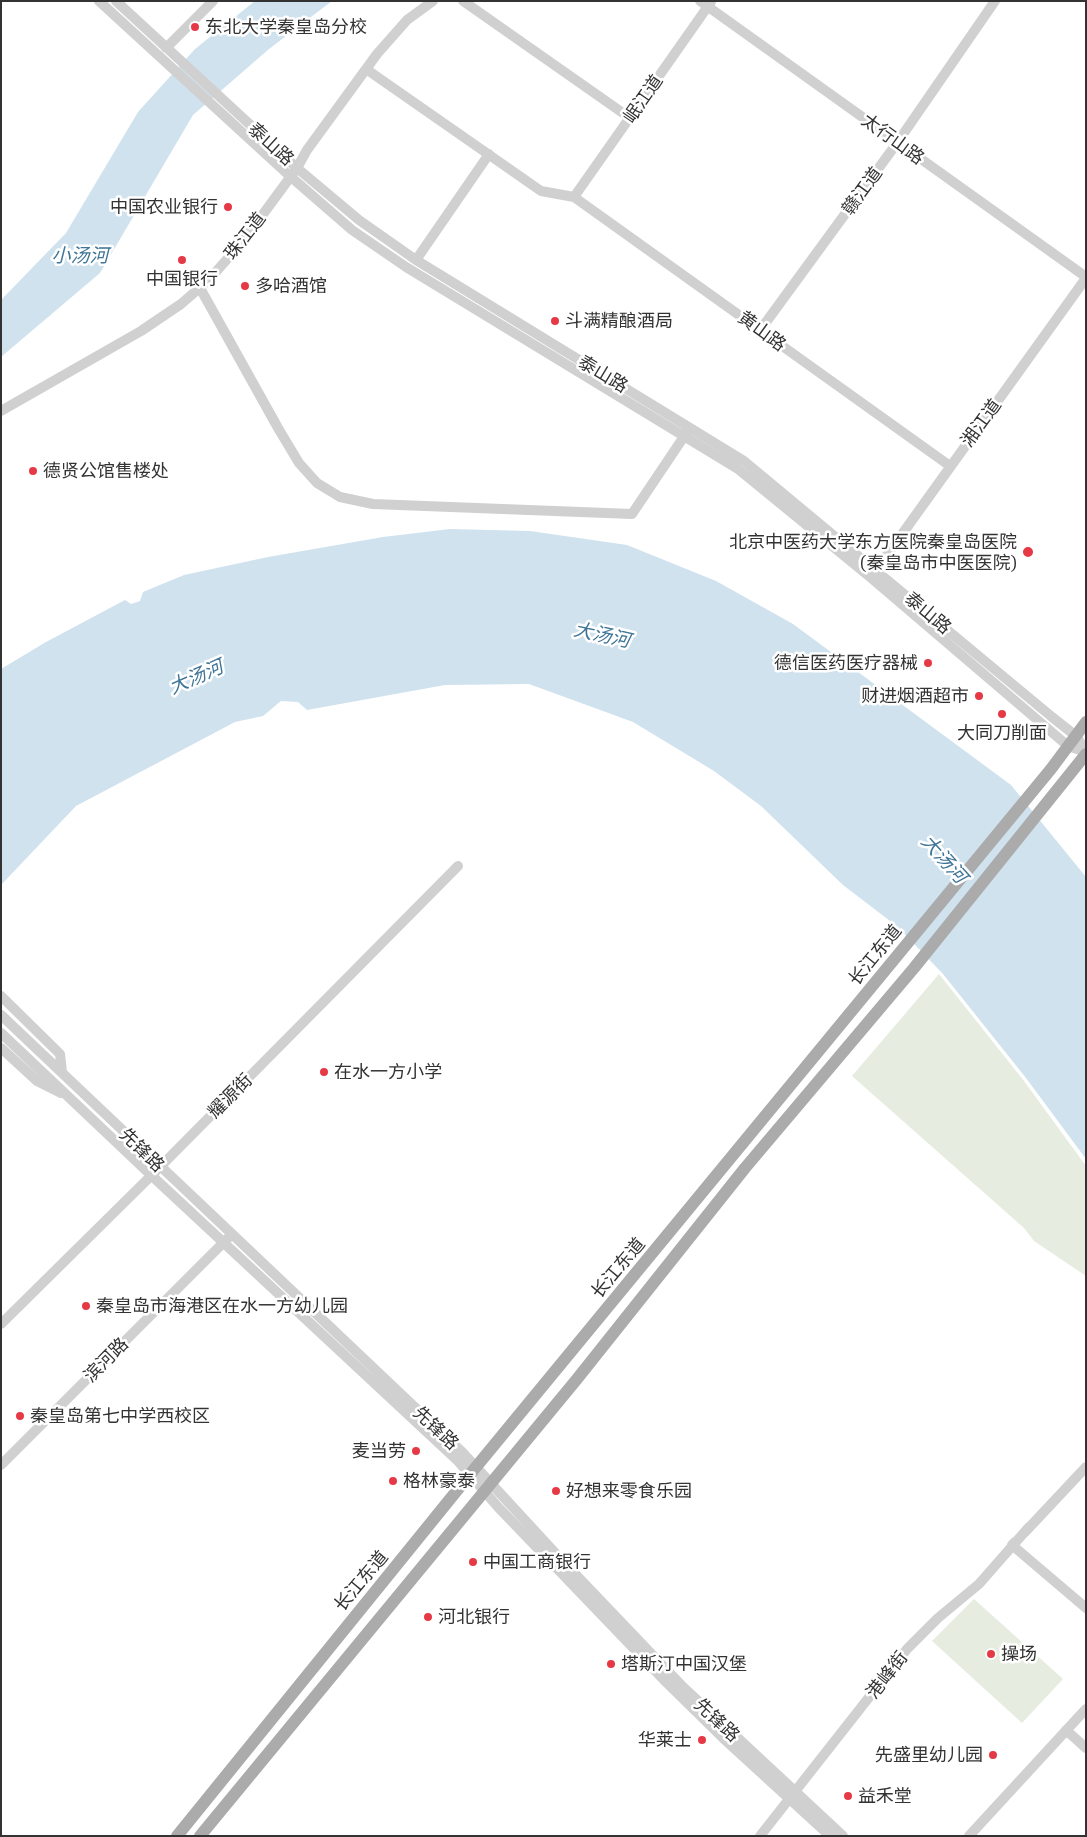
<!DOCTYPE html>
<meta charset="utf-8">
<style>
body{margin:0}
#map{position:relative;width:1087px;height:1837px;overflow:hidden;background:#fff;font-family:"Exo 2",sans-serif}
canvas{display:block}
.frame{position:absolute;inset:0;border:2px solid #333;pointer-events:none}
</style>
<div id="map">
<canvas width="1087" height="1837"></canvas>
<div class="frame"></div>
</div>
<script>
const context = document.querySelector('canvas').getContext('2d');
context.lineJoin = 'round';
function paint(path, color) { context.fillStyle = color; context.fill(path, 'evenodd'); }
const toPath = rows => new Path2D(rows.map(r => 'M' + r).join(''));
function strokePath(path, color, width, dash) { context.strokeStyle = color; context.lineWidth = width; context.lineCap = dash ? 'butt' : 'round'; context.setLineDash(dash || []); context.stroke(path); }
function label(font, color, halo, rows, align = 'center') {
  context.font = font + ' "Exo 2","Noto Sans SC",sans-serif'; context.lineWidth = 5; context.setLineDash([]); context.textBaseline = 'middle'; context.strokeStyle = halo; context.fillStyle = color; for (const [text, x, y, turn = 0] of rows) {
    context.save(); context.translate(x, y); context.rotate((+turn || 0) * Math.PI / 180); context.textAlign = isNaN(turn) ? turn : align; if (halo) context.strokeText(text, 0, 0); context.fillText(text, 0, 0); context.restore();
  }
}
paint(toPath([
 [939,974,1024,1081,1086,1166,1086,1276,1034,1241,1024,1228,852,1076],
 [974,1599,1063,1679,1022,1723,932,1641]
]), '#e6ecdf');
paint(toPath([
 [255,1,332,1,269,49,193,115,100,273,1,357,1,300,66,233,138,112,195,49],
 [450,529,530,531,627,545,716,581,793,624,1011,785,1086,877,1086,1159,1026,1078,943,974,898,927,843,885,761,806,714,771,633,722,529,684,445,685,307,710,298,702,281,701,263,716,235,722,76,806,1,885,1,669,46,642,125,600,131,604,140,601,143,592,184,575,268,557,383,537]
]), '#cfe2ee');
strokePath(toPath([
 [99,1,291,177,352,230,406,267,738,469,870,577,1068,746,1086,752],
 [116,1,297,168,359,220,416,260,744,461,1052,717,1076,736,1086,751],
 [463,1,630,118],
 [700,1,1086,277],
 [166,48,213,1],
 [366,69,541,191,574,197,950,466],
 [574,197,711,2],
 [416,260,489,154],
 [200,288,278,428,299,463,317,483,340,497,373,504,632,514,687,432],
 [761,329,897,143,995,1],
 [1,411,141,331,181,304,196,291,214,274,244,240,297,168,307,150,377,54,407,20,433,1],
 [877,569,1086,278],
 [1,996,60,1054,62,1072],
 [1,1015,463,1453,556,1554,683,1687,843,1836],
 [1,1033,151,1175,457,1460,498,1507,666,1682,723,1738,830,1836],
 [1,1048,37,1081,61,1093],
 [1,1324,160,1167,458,866],
 [1,1465,229,1237],
 [1025,1532,1086,1467],
 [1015,1542,1012,1545,1086,1608],
 [1066,1730,1086,1748],
 [760,1836,907,1649,938,1618,979,1584,1029,1527],
 [969,1836,1086,1709]
]), '#d0d0d0', 10);
strokePath(toPath([
 [177,1836,476,1467,1051,769,1086,722],
 [200,1836,577,1379,745,1168,914,968,1086,754]
]), '#ababab', 12);
for (const [x, y, r, color] of [
 [195,27,5,"#e63946"],
 [228,207,5,"#e63946"],
 [182,260,5,"#e63946"],
 [245,286,5,"#e63946"],
 [555,321,5,"#e63946"],
 [33,471,5,"#e63946"],
 [1028,552,6,"#e63946"],
 [928,663,5,"#e63946"],
 [979,696,5,"#e63946"],
 [1002,714,5,"#e63946"],
 [324,1072,5,"#e63946"],
 [86,1306,5,"#e63946"],
 [20,1416,5,"#e63946"],
 [416,1451,5,"#e63946"],
 [393,1481,5,"#e63946"],
 [556,1491,5,"#e63946"],
 [473,1562,5,"#e63946"],
 [428,1617,5,"#e63946"],
 [991,1654,5,"#e63946"],
 [611,1664,5,"#e63946"],
 [702,1740,5,"#e63946"],
 [993,1755,5,"#e63946"],
 [848,1796,5,"#e63946"]
]) { const dot = new Path2D(); dot.arc(x, y, r, 0, 2 * Math.PI); context.fillStyle = color; context.fill(dot); strokePath(dot, '#fff', 2); }
label('18px', '#333', '#fff', [
 ["东北大学秦皇岛分校",205,27],
 ["中国农业银行",218,207,"right"],
 ["中国银行",182,279,"center"],
 ["多哈酒馆",255,286],
 ["斗满精酿酒局",565,321],
 ["德贤公馆售楼处",43,471],
 ["北京中医药大学东方医院秦皇岛医院",1017,542,"right"],
 ["(秦皇岛市中医医院)",1017,563,"right"],
 ["德信医药医疗器械",918,663,"right"],
 ["财进烟酒超市",969,696,"right"],
 ["大同刀削面",1002,733,"center"],
 ["在水一方小学",334,1072],
 ["秦皇岛市海港区在水一方幼儿园",96,1306],
 ["秦皇岛第七中学西校区",30,1416],
 ["麦当劳",406,1451,"right"],
 ["格林豪泰",403,1481],
 ["好想来零食乐园",566,1491],
 ["中国工商银行",483,1562],
 ["河北银行",438,1617],
 ["操场",1001,1654],
 ["塔斯汀中国汉堡",621,1664],
 ["华莱士",692,1740,"right"],
 ["先盛里幼儿园",983,1755,"right"],
 ["益禾堂",858,1796]
], 'left');
label('18px', '#333', '#fff', [
 ["岷江道",643,99,-55],
 ["太行山路",893,139,36],
 ["泰山路",271,144,42],
 ["赣江道",862,191,-54],
 ["珠江道",245,236,-52],
 ["黄山路",762,331,36],
 ["泰山路",603,374,31],
 ["湘江道",981,423,-54],
 ["泰山路",928,613,40],
 ["长江东道",875,955,-51],
 ["耀源街",230,1096,-45],
 ["先锋路",142,1150,44],
 ["长江东道",618,1268,-50],
 ["滨河路",106,1360,-45],
 ["先锋路",436,1428,43],
 ["长江东道",361,1581,-50],
 ["港峰街",887,1675,-52],
 ["先锋路",717,1720,43]
]);
label('italic 19px', '#3f7597', '#fff', [
 ["小汤河",80,256],
 ["大汤河",602,635,12],
 ["大汤河",196,677,-24],
 ["大汤河",944,859,48]
]);
</script>
